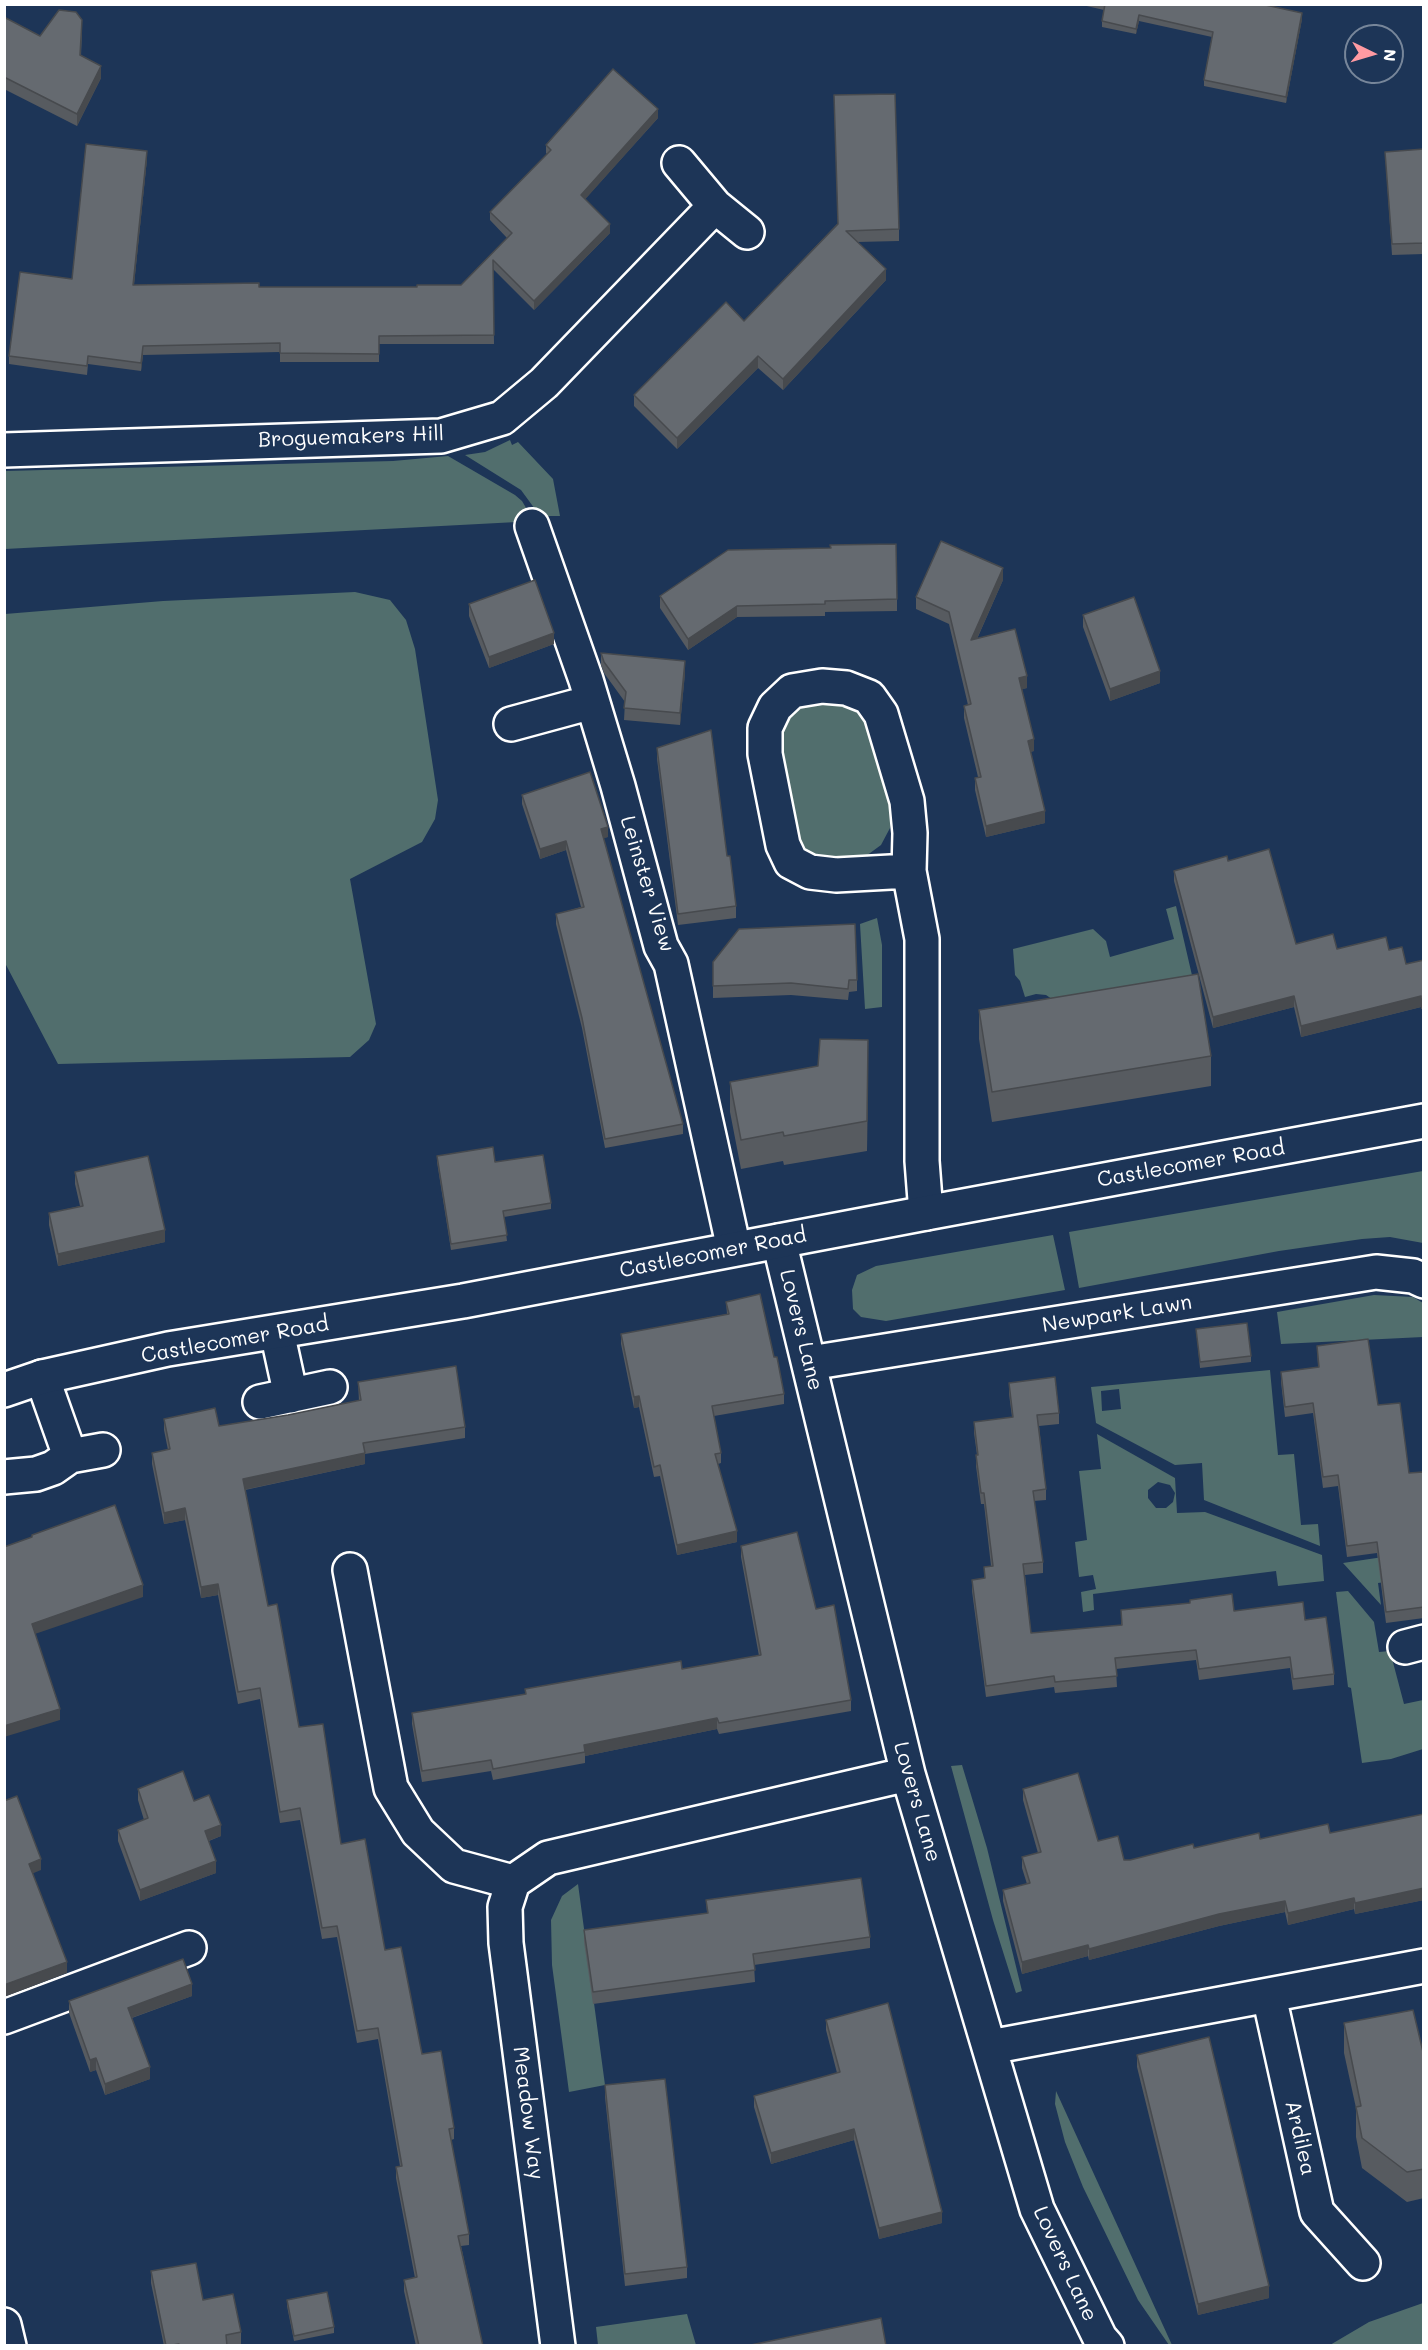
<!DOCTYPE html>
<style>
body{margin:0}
#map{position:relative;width:1428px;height:2350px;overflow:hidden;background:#1d3557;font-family:Mali,sans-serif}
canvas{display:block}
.frame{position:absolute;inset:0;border:6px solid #fff;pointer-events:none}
.north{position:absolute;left:1344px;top:24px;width:60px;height:60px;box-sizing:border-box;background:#1d3557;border:2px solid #77869a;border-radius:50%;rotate:95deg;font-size:16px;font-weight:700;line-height:24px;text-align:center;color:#fff}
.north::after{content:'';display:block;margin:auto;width:21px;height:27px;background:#ff9aa2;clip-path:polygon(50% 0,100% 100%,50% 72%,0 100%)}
</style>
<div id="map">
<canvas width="1428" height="2350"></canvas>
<div class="frame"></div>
<div class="north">N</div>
</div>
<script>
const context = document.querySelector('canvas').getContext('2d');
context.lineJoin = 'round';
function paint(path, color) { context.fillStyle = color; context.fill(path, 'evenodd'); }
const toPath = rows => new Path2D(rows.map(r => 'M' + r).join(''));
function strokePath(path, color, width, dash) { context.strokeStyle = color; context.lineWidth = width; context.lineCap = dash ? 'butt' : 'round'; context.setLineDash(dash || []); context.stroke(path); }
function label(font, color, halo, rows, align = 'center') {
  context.font = font + ' Mali,sans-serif'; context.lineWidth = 5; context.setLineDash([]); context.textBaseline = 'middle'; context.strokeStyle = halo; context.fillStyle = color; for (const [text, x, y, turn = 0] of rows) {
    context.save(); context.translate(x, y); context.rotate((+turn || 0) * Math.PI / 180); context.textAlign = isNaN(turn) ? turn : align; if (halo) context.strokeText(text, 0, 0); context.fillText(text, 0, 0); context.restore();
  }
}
paint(toPath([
 [510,440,512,445,518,442,553,479,560,516,540,516,521,490,465,455,485,452],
 [448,456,515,495,522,501,532,518,517,522,5,549,5,471,393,461],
 [355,592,390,600,406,620,415,649,438,800,435,819,422,842,350,879,376,1024,369,1040,350,1057,58,1064,5,963,5,614,163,601],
 [815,702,833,702,853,709,867,721,892,809,890,828,881,845,866,856,843,861,824,859,808,851,797,840,781,751,782,726,796,709],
 [1176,906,1194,984,1055,1001,1046,995,1036,994,1025,997,1020,981,1015,975,1013,949,1093,929,1106,941,1110,957,1174,939,1166,909],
 [877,918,882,945,882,1007,865,1009,860,924],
 [1423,1171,1423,1243,1390,1237,1362,1239,1279,1251,1079,1288,1069,1232],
 [1053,1235,1065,1290,886,1321,861,1317,853,1309,852,1290,857,1275,876,1266],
 [1374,1295,1413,1297,1423,1303,1423,1337,1281,1344,1277,1312],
 [1270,1370,1278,1455,1294,1454,1301,1525,1318,1524,1320,1546,1204,1500,1202,1463,1175,1465,1096,1423,1091,1387],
 [1119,1389,1121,1409,1102,1411,1101,1391],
 [1097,1434,1175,1478,1177,1513,1205,1512,1322,1555,1324,1581,1278,1586,1276,1571,1093,1594,1094,1610,1083,1612,1081,1592,1096,1589,1093,1575,1079,1577,1075,1542,1087,1540,1079,1471,1101,1469],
 [1158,1482,1170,1485,1175,1493,1173,1502,1166,1508,1156,1508,1148,1498,1148,1490],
 [1423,1551,1423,1577,1378,1583,1381,1605,1343,1563],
 [1348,1591,1374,1622,1379,1652,1390,1651,1404,1704,1423,1700,1423,1749,1391,1759,1362,1763,1351,1688,1348,1687,1336,1592],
 [962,1765,987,1848,1022,1991,1016,1993,993,1920,951,1766],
 [578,1884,605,2085,569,2092,552,1965,551,1920,562,1896],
 [1056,2091,1172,2345,1169,2345,1138,2300,1083,2187,1065,2142,1055,2104],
 [1423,2303,1423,2345,1330,2345,1369,2322],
 [687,2314,696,2345,598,2345,596,2327]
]), '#516e6d');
const minor = toPath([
 [679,163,715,206,747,232],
 [4,450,441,436,502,418,544,383,715,206],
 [532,526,586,680,618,786,661,946,671,964,734,1249],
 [511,724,592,702],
 [909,871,836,875,810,872,791,862,783,845,765,754,765,728,775,707,792,691,822,686,846,688,869,697,881,714,907,801,910,833,909,871,922,939,922,1161,926,1213],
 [779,1241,908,1774,1037,2209,1100,2338,1107,2346],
 [277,1332,291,1396],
 [810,1363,1376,1272,1413,1276,1424,1281],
 [42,1377,70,1456],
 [260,1402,330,1387],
 [4,1477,36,1474,53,1468,70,1456,103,1450],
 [350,1570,391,1788,418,1832,454,1866,513,1882],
 [1405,1647,1424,1642],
 [1269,1996,1317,2212,1363,2263],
 [4,2017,189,1948],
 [990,2047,1424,1966],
 [4,2325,9,2346],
 [558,2346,506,1943,505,1907,513,1882,548,1858,908,1774]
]);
const major = toPath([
 [4,1390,42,1377,168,1349,463,1301,926,1213,1424,1121]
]);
strokePath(minor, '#fff', 38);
strokePath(major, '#fff', 38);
strokePath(minor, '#1d3557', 33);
strokePath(major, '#1d3557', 33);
paint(toPath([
 [1078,4,1261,4,1302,19,1286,103,1204,86,1204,80,1212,37,1139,21,1136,34,1102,27,1102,21,1104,10],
 [4,17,40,36,82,32,81,56,101,78,77,126,4,89],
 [658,118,585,199,610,233,534,310,493,269,494,344,379,344,379,362,280,362,280,352,143,355,141,371,88,364,87,375,9,364,9,356,72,279,147,159,134,285,259,287,417,287,461,285,507,238,490,220,490,212,547,154,546,153,546,145],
 [1424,149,1424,254,1392,255,1385,152],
 [837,224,899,229,899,241,857,242,886,280,783,390,758,368,677,449,634,406,634,395,744,321],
 [1003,580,977,639,1027,688,1022,689,1034,751,1030,752,1045,823,986,837,975,790,975,778,978,777,964,718,964,706,968,705,949,624,916,609,916,597],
 [660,596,897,599,897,611,825,612,825,616,737,617,688,650,660,608],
 [469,604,554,644,489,668,469,616],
 [1083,615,1160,683,1110,701,1083,627],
 [601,653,685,673,680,725,624,720,625,702,604,673,601,665],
 [657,748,727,856,736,906,736,918,678,925,657,759],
 [522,795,608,837,603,838,683,1124,683,1134,605,1148,582,1028,556,924,556,914,581,907,566,850,540,859,522,804],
 [1228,861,1296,944,1337,949,1389,950,1406,964,1424,960,1424,1009,1421,1009,1421,1007,1301,1037,1294,1007,1213,1028,1174,881,1174,871],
 [713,962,857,980,857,991,849,992,848,1000,791,995,713,998],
 [979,1010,1211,1056,1211,1086,992,1122,979,1039],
 [868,1070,867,1151,784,1165,783,1161,741,1169,730,1112,730,1082],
 [437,1156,495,1162,551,1203,551,1209,504,1217,507,1241,451,1250,437,1162],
 [75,1172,165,1242,58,1266,49,1225,49,1213,80,1206,75,1184],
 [726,1302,784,1394,784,1404,714,1416,721,1453,721,1463,718,1464,737,1542,677,1555,660,1476,654,1477,639,1407,634,1408,621,1344,621,1334,727,1314],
 [1196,1329,1251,1356,1251,1362,1200,1368],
 [1317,1346,1378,1405,1409,1473,1424,1475,1424,1618,1386,1623,1377,1553,1347,1557,1338,1486,1323,1488,1313,1413,1285,1417,1281,1382,1281,1372,1318,1367],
 [358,1382,465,1427,465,1438,365,1454,365,1464,245,1490,268,1606,299,1727,341,1844,385,1950,422,2054,454,2128,454,2139,451,2140,469,2234,469,2245,461,2246,483,2346,416,2346,404,2291,404,2280,415,2278,396,2178,396,2167,400,2166,378,2039,357,2043,337,1937,322,1939,300,1820,280,1823,260,1699,238,1704,218,1595,201,1598,185,1520,164,1524,152,1464,152,1453,168,1450,164,1430,164,1419,219,1426,288,1415,359,1401],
 [1009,1383,1059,1413,1059,1424,1039,1426,1046,1489,1046,1500,1034,1501,1043,1562,1043,1573,1025,1575,1031,1633,1121,1625,1121,1610,1234,1611,1305,1620,1334,1674,1334,1685,1293,1690,1290,1668,1199,1680,1196,1660,1116,1669,1117,1687,1055,1693,1054,1687,986,1697,972,1591,972,1580,984,1578,984,1567,991,1566,984,1504,981,1504,976,1466,977,1455,974,1433,974,1422,1012,1417,1009,1394],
 [741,1546,816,1609,851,1700,851,1711,719,1734,717,1729,585,1756,585,1763,493,1780,491,1771,422,1782,412,1724,412,1713,525,1694,525,1689,682,1669,759,1656,741,1557],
 [138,1789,194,1801,221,1836,209,1841,216,1873,140,1901,118,1841,118,1830,144,1820,138,1800],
 [1023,1789,1098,1841,1124,1860,1130,1860,1194,1848,1260,1839,1330,1833,1424,1814,1424,1900,1355,1914,1354,1909,1288,1925,1285,1912,1219,1926,1089,1960,1088,1956,1022,1974,1003,1901,1003,1890,1027,1884,1022,1868,1022,1857,1038,1853,1023,1800],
 [706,1900,870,1937,870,1948,754,1965,755,1982,593,2004,584,1942,584,1930,707,1913],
 [192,1996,132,2018,150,2079,105,2095,96,2070,90,2072,69,2013,69,2001],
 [826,2020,942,2223,879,2239,854,2140,771,2164,754,2107,754,2096,837,2073,826,2030],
 [1344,2023,1424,2056,1424,2198,1407,2202,1362,2168,1356,2137,1356,2108,1344,2053],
 [1137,2055,1269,2298,1198,2315,1137,2067],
 [605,2085,687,2267,687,2278,625,2286,605,2097],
 [151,2271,203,2300,241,2332,241,2344,233,2346,164,2346,151,2283],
 [287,2300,334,2327,334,2333,294,2341,287,2306]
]), '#575b60');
paint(toPath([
 [1302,13,1302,19,1286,103,1286,97],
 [1139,15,1139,21,1136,34,1136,29],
 [101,66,101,78,77,126,77,114],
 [658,109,658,118,581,204,581,195],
 [147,151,147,159,133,294,133,285],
 [610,224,610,233,534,310,534,301],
 [886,269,886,280,783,390,783,379],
 [143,346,143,355,141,371,141,363],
 [758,356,758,368,677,449,677,438],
 [1003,568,1003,580,971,652,971,640],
 [737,606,737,617,688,650,688,639],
 [554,633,554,644,489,668,489,657],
 [685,661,685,673,680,725,680,713],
 [1160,671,1160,683,1110,701,1110,689],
 [1027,676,1027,688,1019,690,1019,678],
 [1034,739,1034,751,1028,752,1028,741],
 [1045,811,1045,823,986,837,986,826],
 [608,827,608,837,601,839,601,829],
 [566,841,566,850,540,859,540,849],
 [1294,996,1294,1007,1213,1028,1213,1017],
 [1421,996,1421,1007,1301,1037,1301,1026],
 [1424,998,1424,1009,1421,1009,1421,999],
 [868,1040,868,1070,867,1151,867,1121],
 [165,1230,165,1242,58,1266,58,1254],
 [639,1396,639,1407,634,1408,634,1397],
 [365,1453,365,1464,243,1490,243,1479],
 [185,1508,185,1520,164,1524,164,1513],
 [737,1531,737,1542,677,1555,677,1545],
 [218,1584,218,1595,201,1598,201,1587],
 [143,1585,143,1597,32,1635,32,1624],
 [60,1709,60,1720,4,1737,4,1726],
 [717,1718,717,1729,585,1756,584,1745],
 [221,1825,221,1836,205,1842,205,1831],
 [41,1859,41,1870,29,1875,29,1864],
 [216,1861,216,1873,140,1901,140,1890],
 [1424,1888,1424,1900,1355,1914,1355,1903],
 [1354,1898,1354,1909,1288,1925,1288,1913],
 [1285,1901,1285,1912,1219,1926,1089,1960,1089,1949,1219,1914],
 [1088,1945,1088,1956,1022,1974,1022,1962],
 [67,1962,67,1973,4,1997,4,1985],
 [192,1984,192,1996,128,2019,128,2008],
 [96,2058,96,2070,90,2072,90,2060],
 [150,2067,150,2079,105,2095,105,2084],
 [854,2129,854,2140,771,2164,771,2153],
 [942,2212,942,2223,879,2239,879,2228],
 [1269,2286,1269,2298,1198,2315,1198,2304]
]), '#474a4e');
const building = toPath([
 [1105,4,1261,4,1302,13,1286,97,1204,80,1213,32,1139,15,1136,29,1102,21,1105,4],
 [59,10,76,12,82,20,80,55,101,66,77,114,4,77,4,17,40,36,59,10],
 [613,69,658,109,581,195,610,224,534,301,493,260,494,335,379,336,379,354,280,353,280,343,143,346,141,363,88,356,87,366,9,356,20,272,72,279,86,144,147,151,133,285,259,283,259,287,417,287,417,285,461,285,512,233,490,212,551,150,546,145,613,69],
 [895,94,899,229,846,231,886,269,783,379,758,356,677,438,634,395,726,302,744,321,838,224,834,95,895,94],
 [1424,149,1424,243,1392,244,1385,152,1424,149],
 [941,541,1003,568,971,640,1015,629,1027,676,1019,678,1034,739,1028,741,1045,811,986,826,975,778,981,777,964,706,971,704,949,612,916,597,941,541],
 [896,544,897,599,825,601,825,604,737,606,688,639,660,596,728,550,831,548,830,545,896,544],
 [535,580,554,633,489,657,469,604,535,580],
 [1134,597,1160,671,1110,689,1083,615,1134,597],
 [601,653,685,661,680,713,624,708,626,692,604,662,601,653],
 [711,730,727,856,730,856,736,906,678,914,657,748,711,730],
 [590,772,608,827,601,829,683,1124,605,1139,582,1018,556,914,584,907,566,841,540,849,522,795,590,772],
 [1269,849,1296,944,1333,934,1337,949,1386,937,1389,950,1402,947,1406,964,1424,960,1424,998,1421,999,1421,996,1301,1026,1294,996,1213,1017,1174,871,1227,856,1228,861,1269,849],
 [855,924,857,980,849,980,848,989,791,983,713,986,713,962,739,929,855,924],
 [1198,974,1211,1056,992,1092,979,1010,1198,974],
 [820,1039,868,1040,867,1121,784,1136,783,1132,741,1140,730,1082,818,1066,820,1039],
 [493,1147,495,1162,543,1155,551,1203,503,1211,507,1235,451,1244,437,1156,493,1147],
 [148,1156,165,1230,58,1254,49,1213,83,1206,75,1172,148,1156],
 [760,1294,774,1357,777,1357,784,1394,712,1406,721,1453,715,1454,737,1531,677,1545,660,1465,654,1467,639,1396,634,1397,621,1334,729,1314,726,1302,760,1294],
 [1247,1323,1251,1356,1200,1362,1196,1329,1247,1323],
 [1368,1339,1378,1405,1400,1403,1409,1473,1423,1472,1424,1607,1386,1612,1377,1542,1347,1546,1338,1475,1323,1477,1313,1403,1285,1407,1281,1372,1319,1367,1317,1346,1368,1339],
 [456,1366,465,1427,363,1443,365,1453,243,1479,268,1606,277,1604,299,1727,323,1724,341,1844,365,1839,385,1950,401,1947,422,2054,441,2051,454,2128,449,2129,469,2234,458,2236,483,2346,419,2346,404,2280,417,2277,396,2167,402,2166,378,2028,357,2031,337,1926,322,1928,300,1808,280,1812,260,1688,238,1692,218,1584,201,1587,185,1508,164,1513,152,1453,170,1449,164,1419,215,1408,219,1426,288,1415,361,1400,358,1382,456,1366],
 [1055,1377,1059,1413,1037,1415,1046,1489,1033,1491,1043,1562,1023,1564,1031,1633,1122,1625,1121,1610,1190,1603,1190,1600,1232,1594,1234,1611,1303,1602,1305,1620,1326,1617,1334,1674,1293,1679,1290,1657,1199,1669,1196,1650,1115,1658,1117,1676,1055,1682,1054,1676,986,1686,972,1580,985,1578,984,1567,993,1566,984,1493,981,1493,976,1455,978,1455,974,1422,1013,1417,1009,1383,1055,1377],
 [115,1505,143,1585,32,1624,60,1709,4,1726,4,1547,32,1537,32,1535,115,1505],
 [797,1532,816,1609,834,1605,851,1700,719,1723,717,1718,584,1745,585,1752,493,1769,491,1760,422,1771,412,1713,526,1694,525,1689,681,1661,682,1669,761,1655,741,1546,797,1532],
 [183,1771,194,1801,209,1795,221,1825,205,1831,216,1861,140,1890,118,1830,148,1818,138,1789,183,1771],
 [1078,1773,1098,1841,1118,1836,1124,1860,1130,1860,1193,1844,1194,1848,1259,1833,1260,1839,1328,1824,1330,1833,1424,1814,1424,1888,1355,1903,1354,1898,1288,1913,1285,1901,1219,1914,1089,1949,1088,1945,1022,1962,1003,1890,1030,1883,1022,1857,1041,1852,1023,1789,1078,1773],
 [17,1796,41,1859,29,1864,67,1962,4,1985,4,1801,17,1796],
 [861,1878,870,1937,753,1954,755,1970,593,1992,584,1930,708,1913,706,1900,861,1878],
 [183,1959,192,1984,128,2008,150,2067,105,2084,96,2058,90,2060,69,2001,183,1959],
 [888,2003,942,2212,879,2228,854,2129,771,2153,754,2096,840,2072,826,2020,888,2003],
 [1413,2010,1424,2056,1424,2169,1407,2172,1362,2138,1356,2107,1361,2106,1344,2023,1413,2010],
 [1209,2037,1269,2286,1198,2304,1137,2055,1209,2037],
 [665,2079,687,2267,625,2274,605,2085,665,2079],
 [196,2263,203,2300,233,2294,241,2332,226,2335,227,2346,180,2346,179,2344,166,2346,151,2271,196,2263],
 [327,2292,334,2327,294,2336,287,2300,327,2292],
 [881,2318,886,2346,746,2346,881,2318]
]);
paint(building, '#656a70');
strokePath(building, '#474a4e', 1.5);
label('21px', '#fff', '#1d3557', [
 ["Broguemakers Hill",351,437,-2],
 ["Leinster View",647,884,73],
 ["Castlecomer Road",1191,1164,-10],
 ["Castlecomer Road",713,1253,-11],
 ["Newpark Lawn",1117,1314,-9],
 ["Lovers Lane",801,1330,76],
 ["Castlecomer Road",235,1340,-10],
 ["Lovers Lane",917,1802,74],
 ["Meadow Way",528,2113,83],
 ["Ardilea",1300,2138,77],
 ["Lovers Lane",1065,2264,65]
]);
</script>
